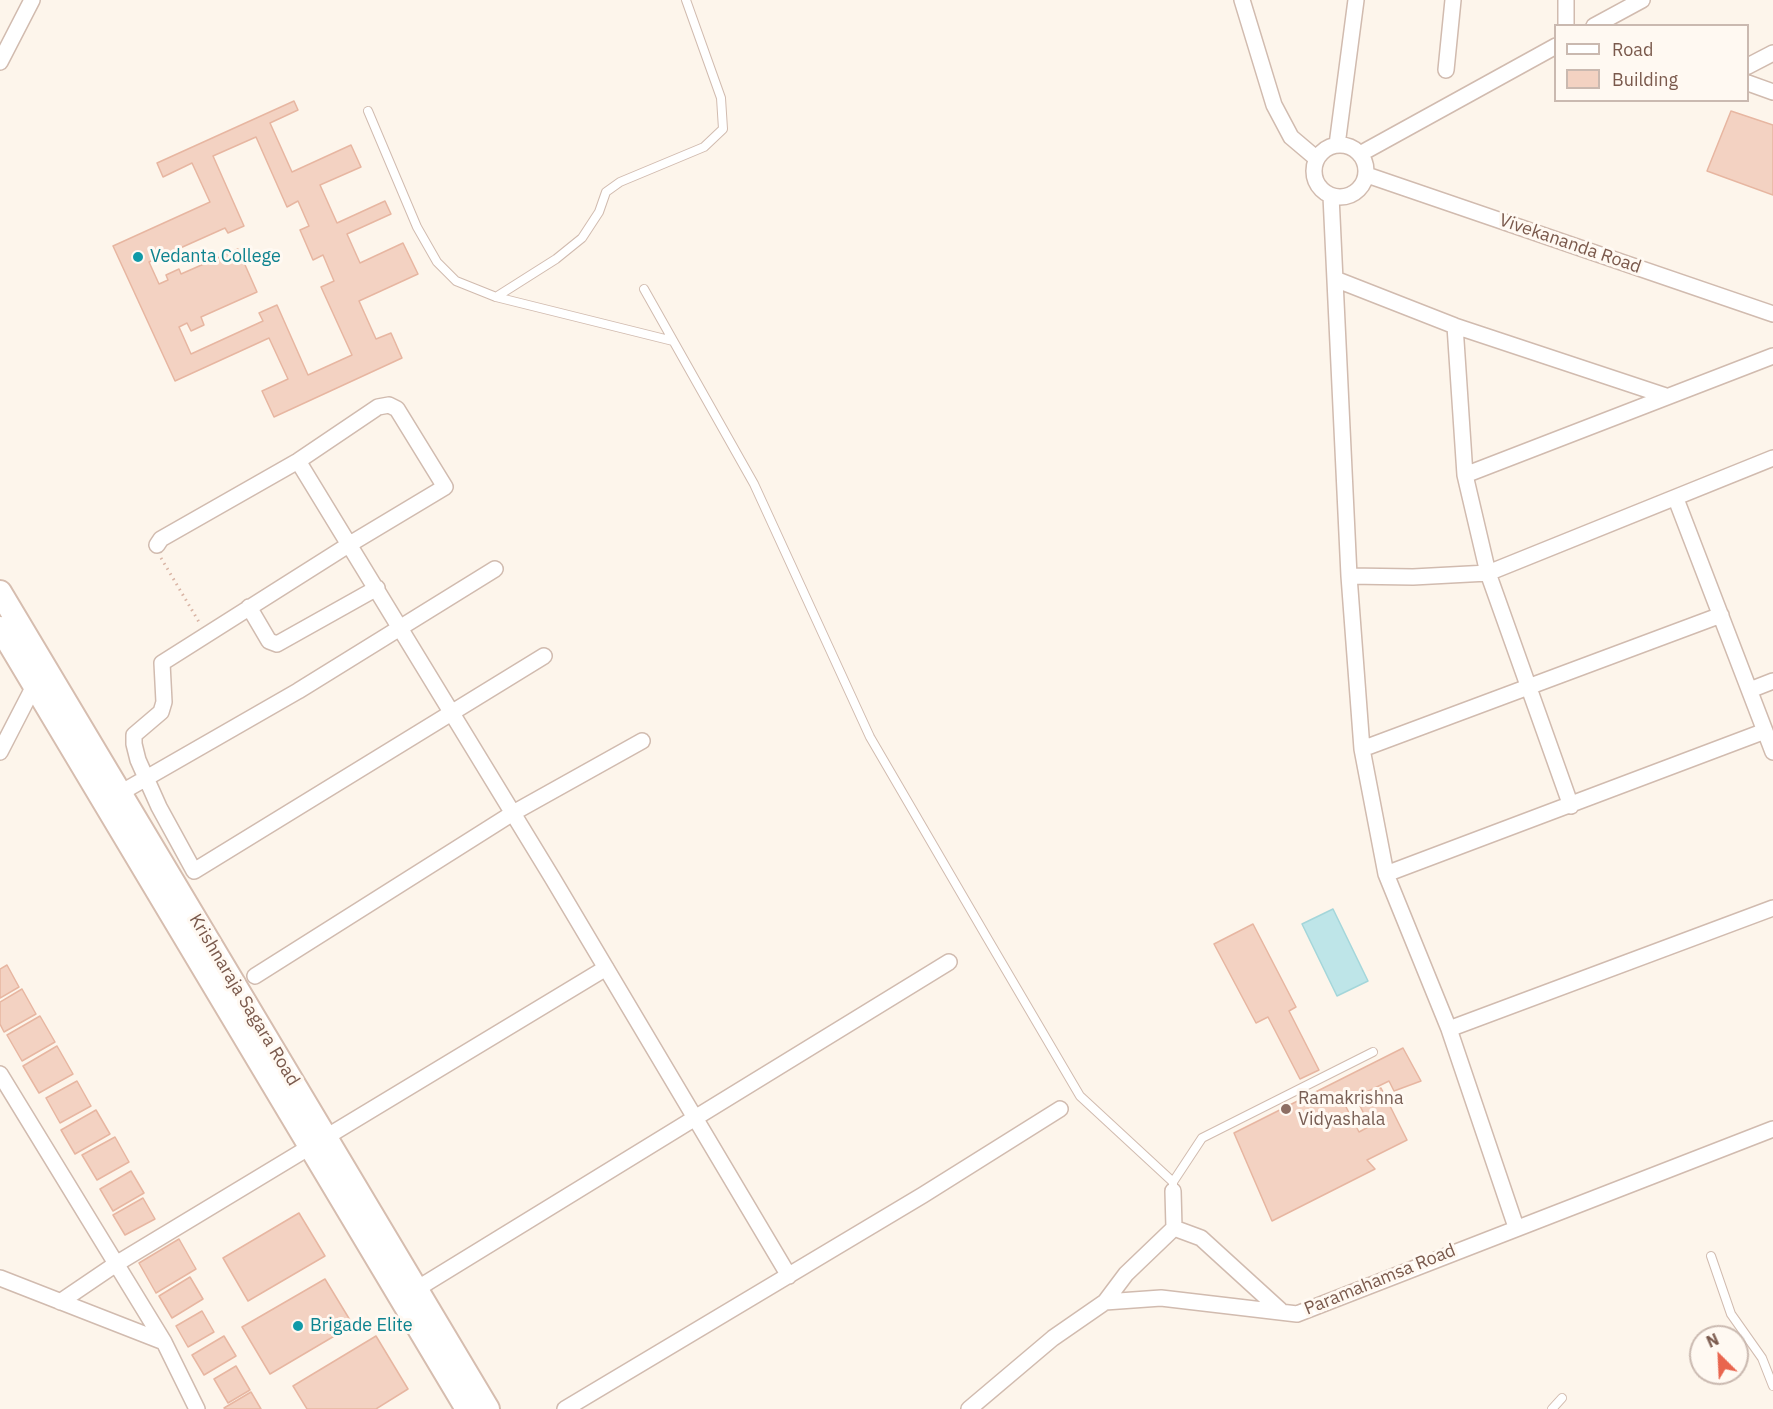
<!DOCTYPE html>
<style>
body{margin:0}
#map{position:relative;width:1773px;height:1409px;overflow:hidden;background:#fdf5eb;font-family:"IBM Plex Sans",sans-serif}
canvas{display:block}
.legend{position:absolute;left:1554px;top:24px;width:195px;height:78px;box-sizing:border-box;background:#fff9f2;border:2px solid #cab9b0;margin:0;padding:8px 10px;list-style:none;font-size:18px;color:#7a594c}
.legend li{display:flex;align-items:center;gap:12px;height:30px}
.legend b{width:30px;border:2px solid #cab9b0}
.north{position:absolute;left:1689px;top:1325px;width:60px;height:60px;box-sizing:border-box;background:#fff9f2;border:2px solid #cab9b0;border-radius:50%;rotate:336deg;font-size:16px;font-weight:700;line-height:24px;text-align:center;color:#7a594c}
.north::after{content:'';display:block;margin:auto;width:21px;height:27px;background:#e9654e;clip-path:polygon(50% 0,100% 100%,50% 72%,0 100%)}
</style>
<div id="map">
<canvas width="1773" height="1409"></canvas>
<ul class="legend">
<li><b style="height:8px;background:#fff"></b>Road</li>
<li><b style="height:16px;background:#f3d2c2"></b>Building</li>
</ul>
<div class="north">N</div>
</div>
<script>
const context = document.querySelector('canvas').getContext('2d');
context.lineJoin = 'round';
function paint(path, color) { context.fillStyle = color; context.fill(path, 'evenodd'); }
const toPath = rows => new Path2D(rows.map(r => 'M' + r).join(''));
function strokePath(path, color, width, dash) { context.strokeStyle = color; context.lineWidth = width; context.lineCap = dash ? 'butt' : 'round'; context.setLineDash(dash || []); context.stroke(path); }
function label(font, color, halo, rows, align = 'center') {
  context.font = font + ' "IBM Plex Sans",sans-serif'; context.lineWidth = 6; context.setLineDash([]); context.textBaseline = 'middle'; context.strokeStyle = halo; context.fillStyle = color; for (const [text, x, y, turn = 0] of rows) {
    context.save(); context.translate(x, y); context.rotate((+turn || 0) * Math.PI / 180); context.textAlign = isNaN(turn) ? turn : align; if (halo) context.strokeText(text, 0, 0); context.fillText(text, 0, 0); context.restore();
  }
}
const water = toPath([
 [1333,909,1368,981,1337,996,1302,924,1333,909]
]);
paint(water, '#bee5e8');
strokePath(water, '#a4d6da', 1.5);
const building = toPath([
 [294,101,298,110,270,123,292,172,351,145,361,167,320,185,337,223,385,201,391,214,347,234,360,263,403,243,418,274,359,301,376,339,391,333,402,358,274,417,262,391,288,379,269,338,175,381,113,246,210,202,192,163,163,177,157,163,294,101],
 [256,137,287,207,298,201,309,226,300,230,313,260,323,255,334,281,321,287,352,355,308,375,277,305,259,313,263,321,191,354,179,327,187,323,191,331,204,325,201,317,257,292,238,249,181,274,179,269,166,275,168,280,159,284,149,262,225,228,228,233,244,226,213,156,256,137],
 [1731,111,1773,125,1773,195,1707,171,1731,111],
 [1253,924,1296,1007,1289,1011,1319,1070,1300,1079,1268,1017,1256,1023,1214,944,1253,924],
 [7,965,19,987,0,998,0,969,7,965],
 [22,989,36,1014,4,1032,0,1024,0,1002,22,989],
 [40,1016,55,1042,22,1061,7,1035,40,1016],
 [57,1046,73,1074,39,1093,23,1066,57,1046],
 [1403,1048,1421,1081,1394,1091,1389,1081,1344,1103,1359,1132,1370,1126,1357,1100,1381,1088,1407,1140,1367,1160,1375,1169,1272,1221,1234,1133,1403,1048],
 [77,1081,91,1106,60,1123,46,1098,77,1081],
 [96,1110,110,1134,75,1154,61,1130,96,1110],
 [115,1137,129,1162,97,1180,82,1155,115,1137],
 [131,1171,144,1193,113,1211,100,1189,131,1171],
 [143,1198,155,1219,125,1235,113,1215,143,1198],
 [299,1213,325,1256,248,1301,223,1258,299,1213],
 [179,1239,196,1269,156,1293,139,1263,179,1239],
 [190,1277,203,1299,172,1318,159,1296,190,1277],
 [325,1279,353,1325,270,1374,242,1327,325,1279],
 [202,1311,214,1332,188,1347,176,1326,202,1311],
 [224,1336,236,1356,204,1375,192,1355,224,1336],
 [376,1336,408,1389,376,1409,307,1409,293,1386,376,1336],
 [236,1366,250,1390,228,1403,214,1379,236,1366],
 [251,1392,261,1409,225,1409,224,1408,251,1392]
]);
paint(building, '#f3d2c2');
strokePath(building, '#e7b6a1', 1.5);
const service = toPath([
 [368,111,417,227,437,262,456,281,496,297,673,341],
 [644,289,754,484,870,737,986,936,1080,1096,1173,1182,1173,1191],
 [496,297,556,259,582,238,599,212,606,192,620,182,704,147,723,129,721,98,686,0],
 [1173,1182,1202,1138,1373,1052],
 [1711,1256,1731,1314,1762,1358,1773,1386],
 [1552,1409,1562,1398]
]);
const minor = toPath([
 [1242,0,1274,105,1291,137,1317,159],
 [1566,26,1566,0],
 [1594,26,1642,0],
 [0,62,32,0],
 [1748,66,1773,53],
 [1446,70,1453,0],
 [1748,83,1773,92],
 '1314 171a26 26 0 1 1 52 0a26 26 0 1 1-52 0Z',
 [1337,145,1356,0],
 [1360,154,1556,46],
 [1367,175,1773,314],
 [1331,196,1349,576,1362,749,1386,874,1449,1029,1516,1227],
 [1335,279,1455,326,1666,396],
 [1455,326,1465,475,1488,573,1571,806],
 [298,461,553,879,789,1276],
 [1465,475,1773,356],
 [1676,499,1773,752],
 [157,545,161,539,298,461,378,407,389,405,397,409,445,487,350,544,162,663,164,702,161,712,134,735,134,744,138,760,159,807,194,871,544,656],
 [1349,576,1413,577,1488,573,1773,458],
 [249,607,269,641,277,644,377,588],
 [1750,690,1773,681],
 [1362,749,1721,615],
 [0,752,35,684],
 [122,792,298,691,495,569],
 [1386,874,1765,731],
 [255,976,513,813,642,741],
 [1449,1029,1773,908],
 [0,1074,164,1342,197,1409],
 [1173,1191,1174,1228],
 [0,1278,164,1342],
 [415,1290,949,962],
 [60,1302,116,1264,606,968],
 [1105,1302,1126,1274,1174,1228,1201,1238,1280,1310],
 [565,1409,923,1195,1060,1109],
 [969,1409,1053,1338,1105,1302,1161,1298,1297,1314,1773,1129]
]);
const secondary = toPath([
 [0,592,488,1409],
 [0,628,467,1409]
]);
strokePath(service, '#d1bbaf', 10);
strokePath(minor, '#d1bbaf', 18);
strokePath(secondary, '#d6bdaf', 26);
strokePath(toPath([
 [161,558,199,622]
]), '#d9b4a4', 3, [1.5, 4.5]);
strokePath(service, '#fff', 8);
strokePath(minor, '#fff', 15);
strokePath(secondary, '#fff', 22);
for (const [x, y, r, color] of [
 [138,257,6,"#0f9aa8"],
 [1286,1109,6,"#8d6e63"],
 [298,1326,6,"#0f9aa8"]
]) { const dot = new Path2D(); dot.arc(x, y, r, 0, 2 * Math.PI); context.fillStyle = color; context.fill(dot); strokePath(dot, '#fff9f2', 2); }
label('18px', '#7a594c', '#fff9f2', [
 ["Vivekananda Road",1570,244,19],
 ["Krishnaraja Sagara Road",244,1000,59],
 ["Paramahamsa Road",1380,1280,-22]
]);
label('18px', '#0d838f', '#fff9f2', [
 ["Vedanta College",150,257],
 ["Brigade Elite",310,1326]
], 'left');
label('18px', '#785e54', '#fff9f2', [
 ["Ramakrishna",1298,1099],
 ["Vidyashala",1298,1120]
], 'left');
</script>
